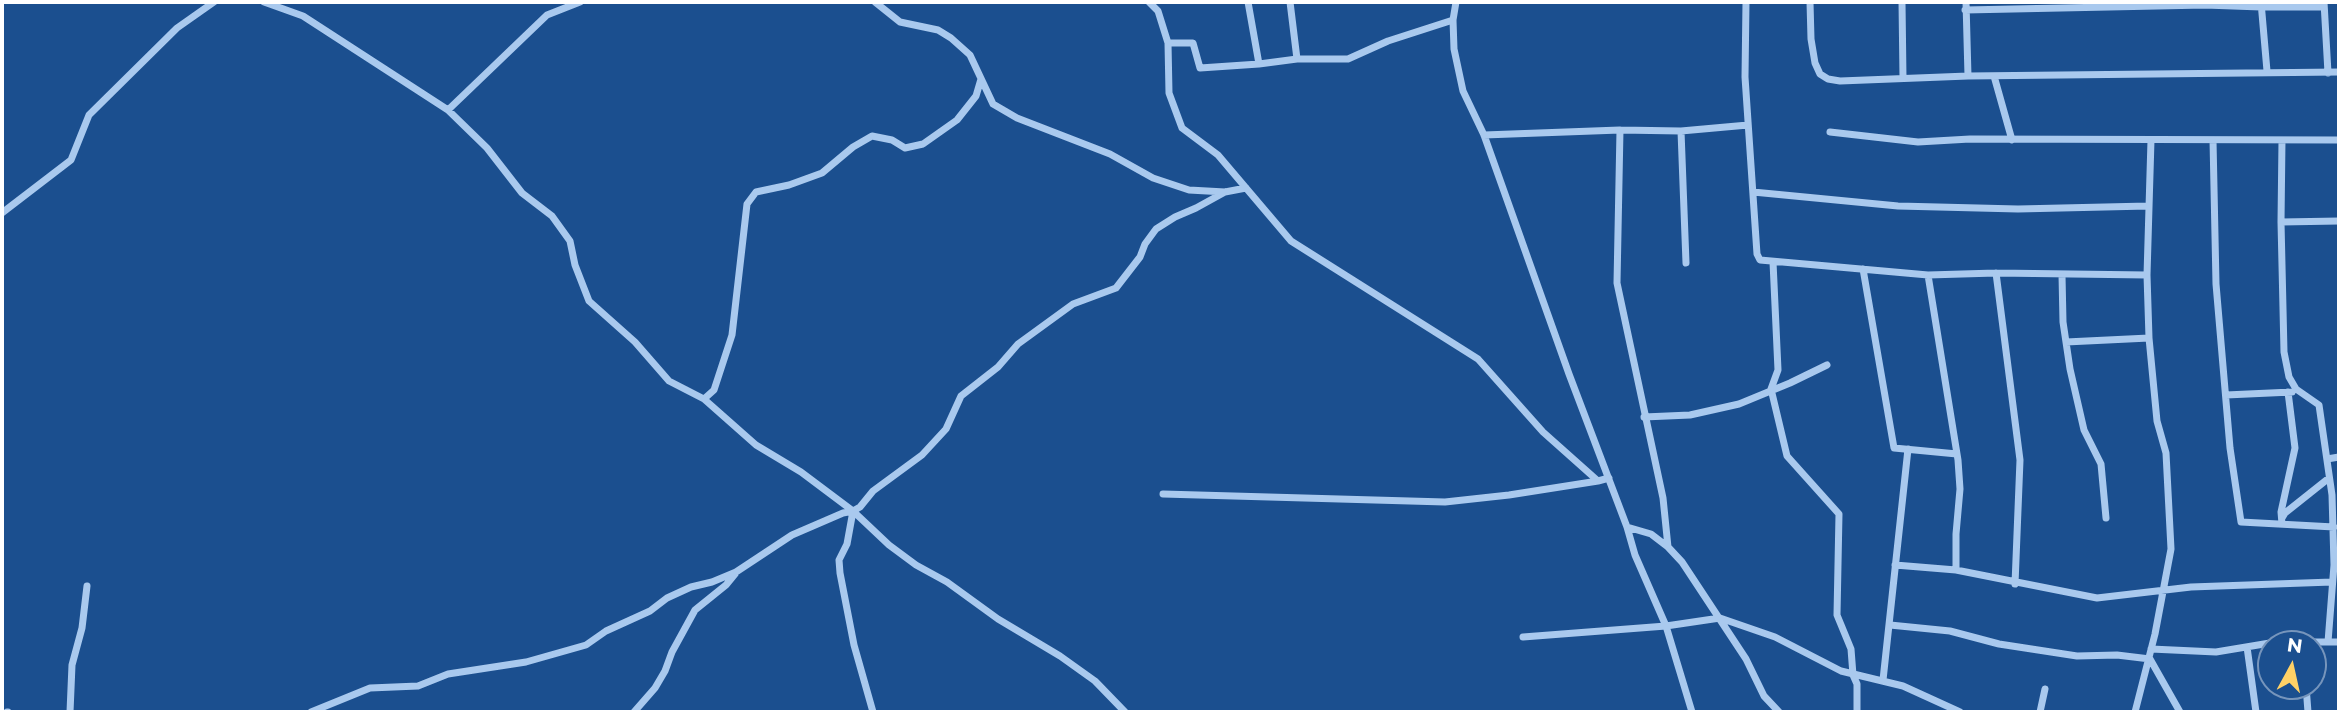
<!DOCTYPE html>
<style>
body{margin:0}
#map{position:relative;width:2341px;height:714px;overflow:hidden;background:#1b4f8f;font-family:Montserrat,sans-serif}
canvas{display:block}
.frame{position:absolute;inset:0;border:4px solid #fff;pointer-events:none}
.north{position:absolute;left:2257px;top:630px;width:70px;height:70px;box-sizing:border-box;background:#1b4f8f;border:2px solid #7695bc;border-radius:50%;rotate:8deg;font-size:19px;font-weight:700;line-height:28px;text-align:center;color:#fff}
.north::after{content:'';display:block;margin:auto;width:24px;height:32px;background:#ffd166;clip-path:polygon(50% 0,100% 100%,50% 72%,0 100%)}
</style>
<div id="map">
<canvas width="2341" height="714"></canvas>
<div class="frame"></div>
<div class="north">N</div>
</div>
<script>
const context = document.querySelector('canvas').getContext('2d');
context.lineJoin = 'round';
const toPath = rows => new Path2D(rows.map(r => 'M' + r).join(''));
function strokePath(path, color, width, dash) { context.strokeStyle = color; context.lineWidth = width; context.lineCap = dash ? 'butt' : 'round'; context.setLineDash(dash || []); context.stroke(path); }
strokePath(toPath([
 [264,2,303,16,448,110,487,148,522,193,552,216,570,241,575,265,589,301,635,342,669,381,704,399,756,445,801,472,853,511,889,545,916,565,947,582,998,619,1060,656,1095,681,1125,712],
 [875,2,900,22,938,30,951,38,970,55,993,104,1017,118,1110,154,1153,178,1189,190,1225,192,1246,188],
 [1149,2,1158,11,1168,43,1169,93,1182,128,1218,155,1291,241,1478,359,1543,432,1598,481,1609,478],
 [1248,2,1259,64],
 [1290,2,1297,59],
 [1456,2,1453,20,1454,49,1463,91,1484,135,1569,374,1627,527,1635,555,1666,626,1692,712],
 [1746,2,1745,77,1757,254,1760,260,1928,275,1996,273,2147,275],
 [1810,2,1811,39,1815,63,1820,74,1828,79,1840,81,1968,76,2339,72],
 [1902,2,1903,78],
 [1966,2,1968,76],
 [2261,2,2267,71],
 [2324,2,2328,73],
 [1965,10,2205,5,2261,7,2324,7],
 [1168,43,1193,43,1200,68,1259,64,1297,59,1348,59,1388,41,1453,20],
 [1994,76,2012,140],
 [448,110,547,15,580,2],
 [1620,130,1617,283,1663,498,1668,547],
 [1681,131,1686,263],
 [1830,132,1918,142,1970,139,2339,140],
 [1484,135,1620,130,1681,131,1748,125],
 [2213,140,2216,284,2230,448,2241,522,2334,527],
 [2282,140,2281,222,2284,352,2289,377,2296,389,2319,405,2332,495,2334,565,2328,642],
 [1753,192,1898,206,2018,209,2148,206],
 [2,213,71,160,89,115,177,28,214,2],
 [2281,222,2339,221],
 [1773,262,1778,370,1771,389,1787,456,1839,514,1837,615,1851,649,1853,675,1857,684,1857,712],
 [1863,269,1894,448,1957,454],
 [1996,273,2020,460,2015,584],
 [1928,275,1958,460,1960,489,1956,534,1956,570],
 [2062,275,2063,322,2070,369,2084,430,2101,464,2106,518],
 [2066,342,2149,338],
 [2226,395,2292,392],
 [704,399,714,390,732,335,747,204,756,192,789,185,822,173,853,147,872,136,892,140,905,148,923,144,957,120,976,96,981,79],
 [1644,417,1690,415,1739,404,1790,383,1827,365],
 [2327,459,2339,457],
 [1163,494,1445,502,1509,495,1598,481],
 [853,511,847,544,839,560,840,573,854,645,873,712],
 [2282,518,2285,513,2329,478],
 [2282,524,2281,512,2295,448,2288,392],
 [1627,527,1651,534,1668,547,1682,562,1746,659,1764,696,1779,712],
 [1895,565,1956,570,2097,598,2191,587,2332,582],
 [1890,625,1950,631,1999,644,2077,656,2117,655,2150,659,2180,712],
 [1523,637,1666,626,1720,618,1775,637,1841,671,1903,686,1960,712],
 [2304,644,2304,642,2339,642],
 [2247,647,2256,712],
 [2151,649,2216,652,2270,643,2304,642],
 [1883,680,1908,449],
 [2306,686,2308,712],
 [7,712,8,712],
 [70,712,72,665,82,628,87,586],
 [311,712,370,688,418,686,448,674,526,662,586,645,606,631,650,611,667,598,691,587,712,582,736,572,792,535,843,513,853,511,860,507,873,491,922,455,946,429,961,396,998,367,1018,344,1073,304,1116,288,1140,257,1145,244,1156,229,1175,217,1196,208,1225,192],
 [634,712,655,688,665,671,672,652,695,610,726,585,735,574],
 [2040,712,2045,689],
 [2135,712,2155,634,2171,549,2166,453,2157,421,2149,338,2147,275,2151,140]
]), '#a9c9ee', 7);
</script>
